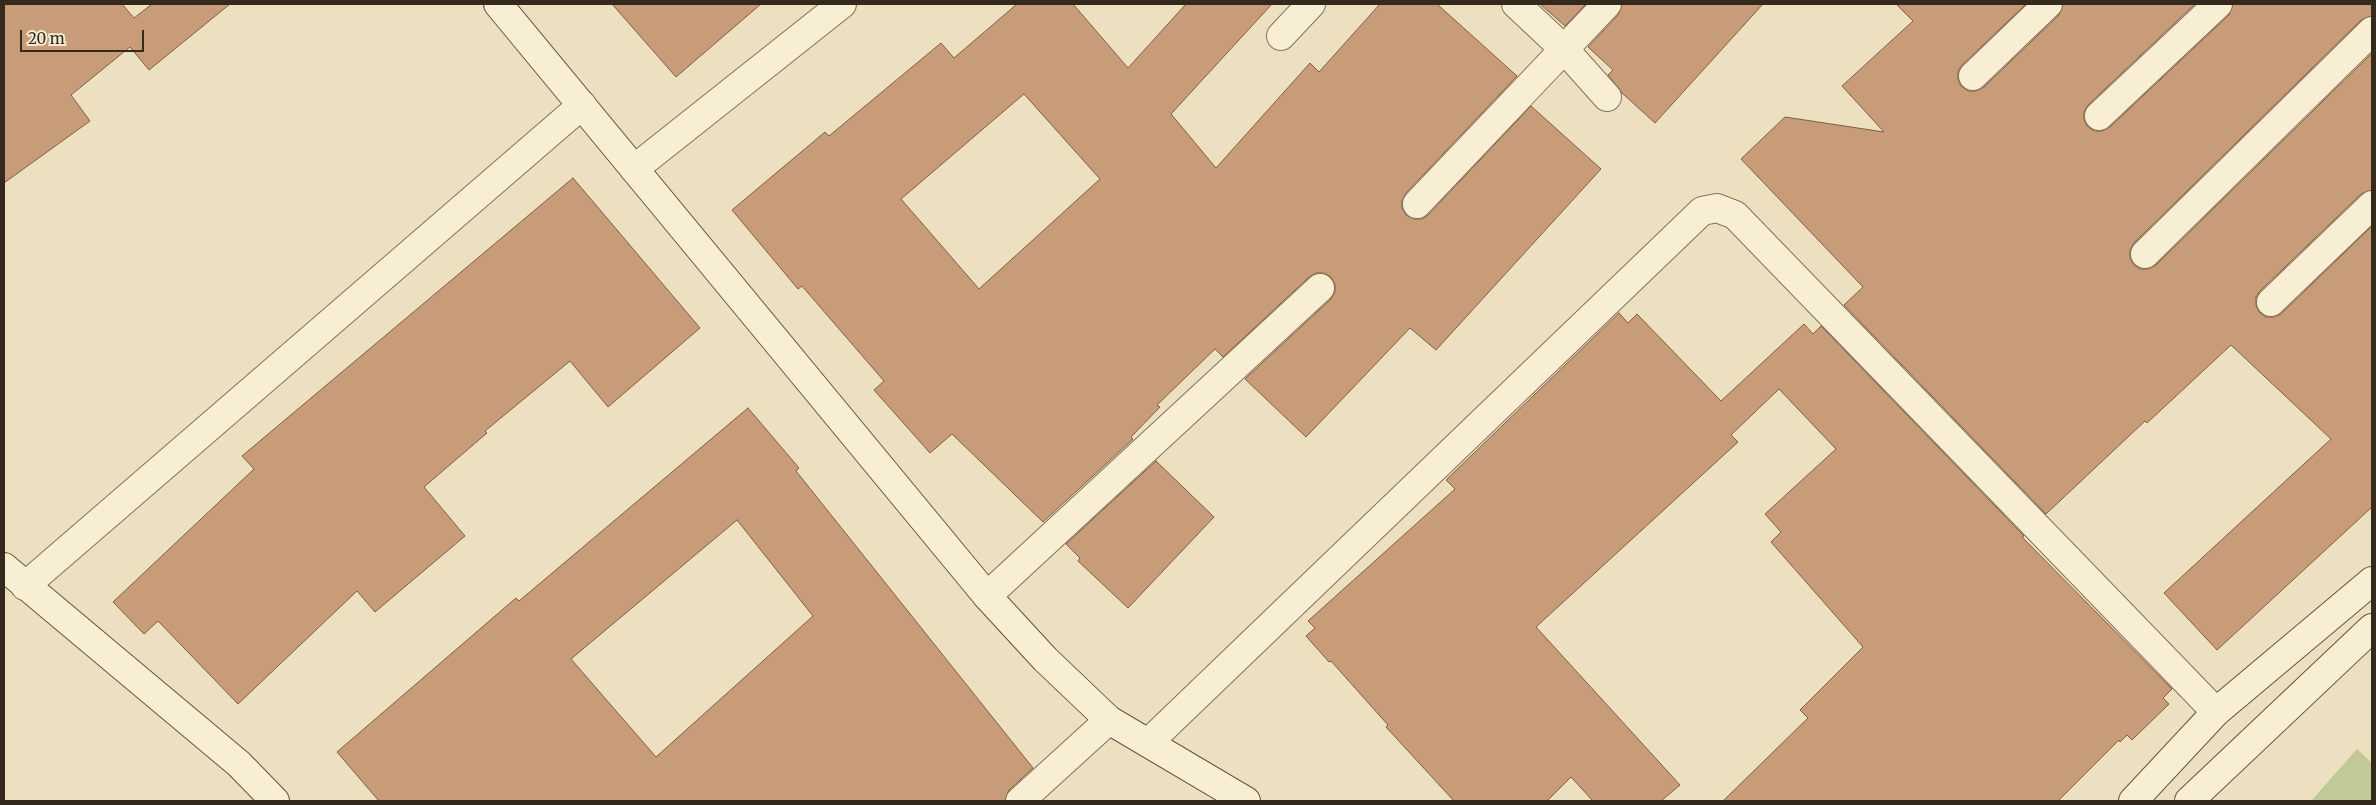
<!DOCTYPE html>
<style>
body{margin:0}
#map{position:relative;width:2376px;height:805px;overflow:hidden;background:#ece0c1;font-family:Merriweather,serif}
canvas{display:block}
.frame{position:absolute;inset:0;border:5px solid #34291d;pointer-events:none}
.scale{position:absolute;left:20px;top:30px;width:124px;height:22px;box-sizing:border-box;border:2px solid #34291d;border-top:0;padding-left:6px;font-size:15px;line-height:18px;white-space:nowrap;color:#34291d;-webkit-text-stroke:4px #f3ead0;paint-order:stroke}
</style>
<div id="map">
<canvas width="2376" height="805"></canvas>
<div class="frame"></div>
<div class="scale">20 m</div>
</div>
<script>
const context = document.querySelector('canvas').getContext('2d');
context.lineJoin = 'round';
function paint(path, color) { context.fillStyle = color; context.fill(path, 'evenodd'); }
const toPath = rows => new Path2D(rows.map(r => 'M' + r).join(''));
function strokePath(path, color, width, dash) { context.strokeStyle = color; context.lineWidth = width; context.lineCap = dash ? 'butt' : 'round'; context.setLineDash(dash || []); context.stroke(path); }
paint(toPath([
 [2357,749,2372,763,2372,801,2311,801]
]), '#c1c996');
const building = toPath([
 [4,4,122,4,134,18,152,4,230,4,149,70,130,47,71,95,90,121,4,183,4,4],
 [612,4,761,4,676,77,612,4],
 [1017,4,1073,4,1128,68,1186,4,1272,4,1171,114,1216,168,1310,63,1319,72,1380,4,1437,4,1517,76,1406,193,1402,201,1402,208,1406,215,1414,219,1422,219,1428,215,1531,106,1601,169,1436,350,1410,328,1306,437,1245,379,1331,299,1335,292,1335,284,1331,277,1324,273,1316,273,1309,277,1223,357,1215,349,1157,405,1160,407,1131,437,1133,439,1043,522,952,434,930,453,874,390,884,381,802,286,798,289,732,210,825,132,829,136,941,43,954,58,1017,4],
 [1024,94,1100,179,979,289,901,199,1024,94],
 [1540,4,1586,4,1565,26,1540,4],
 [1622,4,1763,4,1655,123,1622,93,1608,75,1613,70,1588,47,1618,15,1622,4],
 [1896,4,2026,4,1962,65,1958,71,1958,79,1961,86,1968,91,1976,91,1984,87,2059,15,2063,4,2195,4,2088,105,2084,112,2084,120,2087,126,2094,131,2102,131,2110,127,2229,15,2233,4,2372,4,2372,16,2361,20,2134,243,2130,250,2130,258,2134,265,2140,269,2148,269,2156,265,2372,53,2372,190,2361,194,2260,291,2256,297,2256,305,2259,312,2266,317,2274,317,2281,314,2372,226,2372,507,2217,650,2164,593,2331,439,2231,345,2147,423,2145,421,2046,514,1844,305,1863,287,1741,159,1785,117,1884,132,1842,86,1913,21,1896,4],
 [573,178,700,328,608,407,570,361,485,431,487,433,424,487,465,536,375,612,357,591,238,704,158,621,144,634,113,602,254,469,242,456,573,178],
 [1619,313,1628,323,1637,314,1721,401,1804,324,1813,334,1821,326,2024,536,2022,537,2172,689,2163,698,2169,704,2132,740,2127,735,2120,742,2119,740,2058,801,1723,801,1808,718,1800,710,1863,647,1771,542,1781,532,1765,514,1836,449,1779,389,1731,435,1738,442,1536,627,1680,785,1661,801,1593,801,1571,777,1547,801,1454,801,1386,727,1388,725,1331,661,1329,662,1306,636,1315,628,1308,621,1455,489,1446,480,1619,313],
 [748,408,799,468,796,471,1033,768,1009,790,1005,801,379,801,337,752,516,598,519,601,748,408],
 [737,520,813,616,656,757,571,659,737,520],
 [1156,461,1214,517,1128,608,1078,561,1080,558,1066,544,1156,461]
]);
paint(building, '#c89c78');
strokePath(building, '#825d40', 1);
const street = toPath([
 [1516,4,1565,50,1607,97],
 [1281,36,1311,4],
 [1973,76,2048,4],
 [2099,116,2218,4],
 [634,169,842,4],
 [1417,204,1607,4],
 [2145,254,2372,31],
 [2271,302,2372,205],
 [25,586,582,105],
 [987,596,1320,288],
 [1149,742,1702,211,1717,208,1735,215,2216,712],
 [1020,801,1109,720]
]);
const secondary = toPath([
 [498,4,987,596,1045,659,1109,720,1246,801],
 [4,567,239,764,275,801],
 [2133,801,2216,712,2372,581],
 [2189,801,2372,628]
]);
strokePath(street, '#847259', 30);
strokePath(secondary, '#66533d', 30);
strokePath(street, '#f7eed3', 28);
strokePath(secondary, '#f7eed3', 28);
</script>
